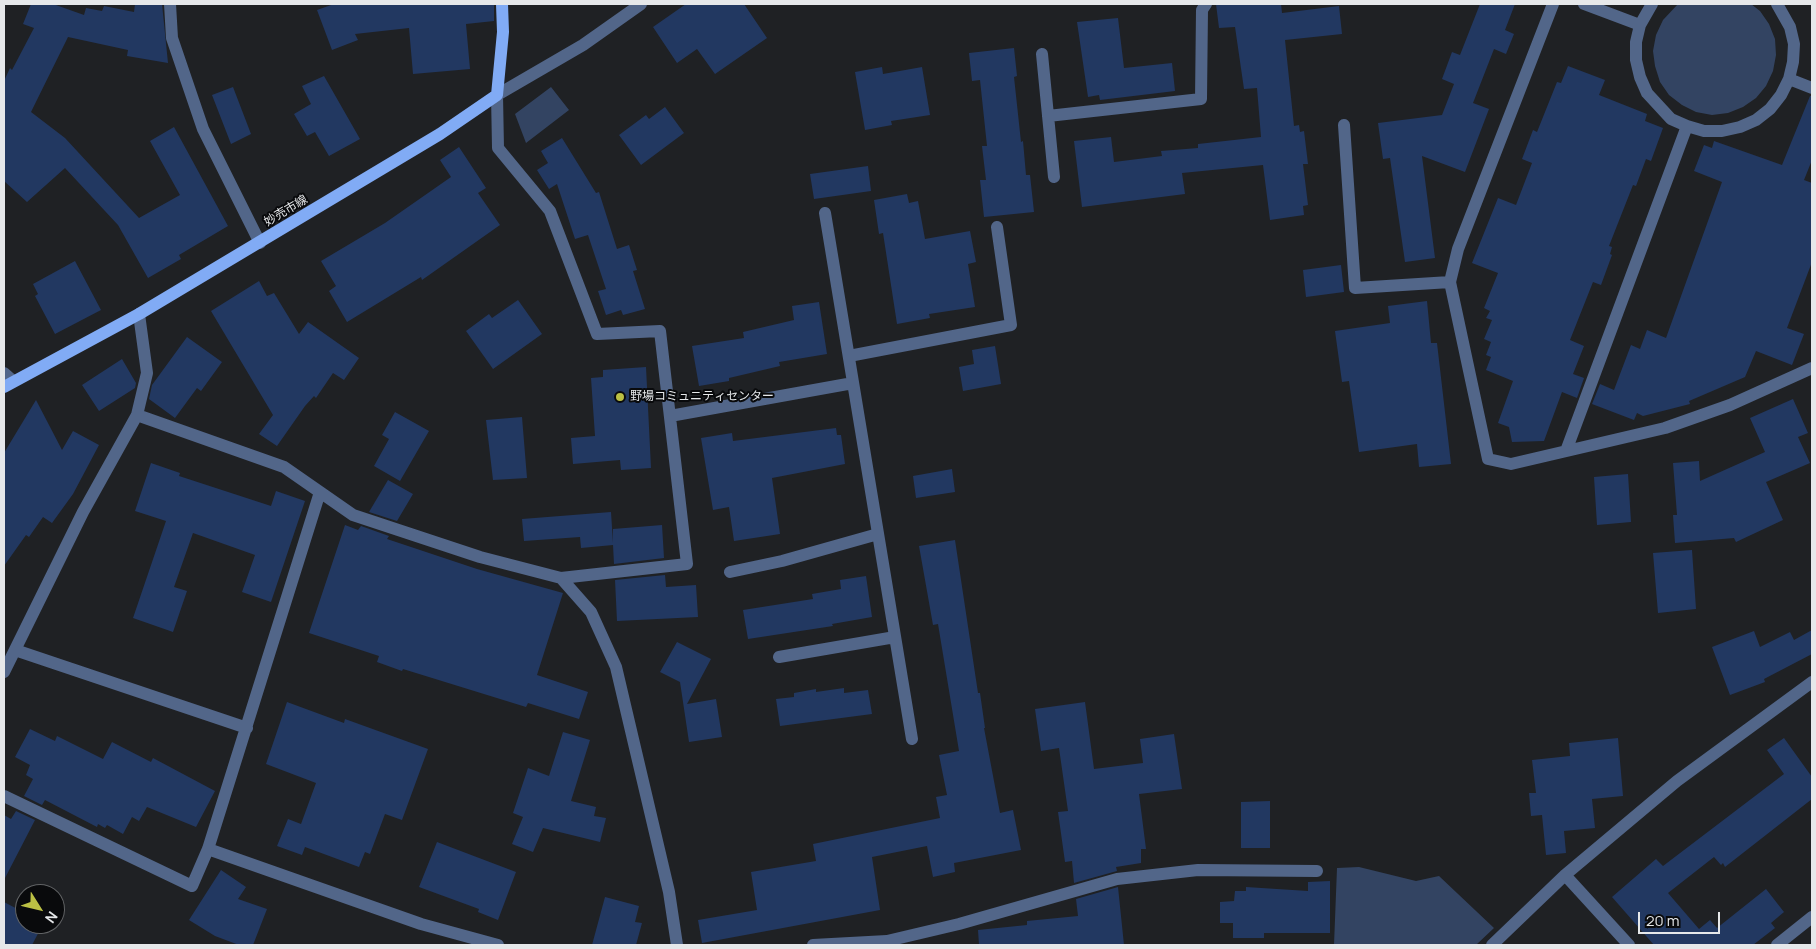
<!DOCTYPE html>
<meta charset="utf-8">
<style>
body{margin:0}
#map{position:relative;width:1816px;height:949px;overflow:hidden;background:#1f2124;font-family:Manrope,sans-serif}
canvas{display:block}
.frame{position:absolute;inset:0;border:5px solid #e6e8ea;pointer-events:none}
.north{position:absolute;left:15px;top:884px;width:50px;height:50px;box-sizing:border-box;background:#090a0c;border:1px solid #616365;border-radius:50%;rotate:126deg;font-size:14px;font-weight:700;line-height:20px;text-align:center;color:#e6e8ea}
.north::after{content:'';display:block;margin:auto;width:18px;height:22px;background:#bbc044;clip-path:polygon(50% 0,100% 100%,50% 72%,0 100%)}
.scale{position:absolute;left:1638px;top:912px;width:82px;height:22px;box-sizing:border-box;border:2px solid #e6e8ea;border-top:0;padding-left:6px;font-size:15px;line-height:18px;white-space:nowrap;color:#e6e8ea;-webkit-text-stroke:4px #090a0c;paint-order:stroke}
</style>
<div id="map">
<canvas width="1816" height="949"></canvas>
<div class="frame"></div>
<div class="north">N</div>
<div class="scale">20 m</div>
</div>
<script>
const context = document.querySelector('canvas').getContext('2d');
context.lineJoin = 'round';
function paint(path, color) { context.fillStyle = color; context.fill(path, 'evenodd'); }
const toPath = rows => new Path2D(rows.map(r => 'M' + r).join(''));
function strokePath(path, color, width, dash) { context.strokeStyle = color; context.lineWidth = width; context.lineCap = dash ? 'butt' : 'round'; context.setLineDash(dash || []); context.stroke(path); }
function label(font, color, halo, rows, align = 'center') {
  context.font = font + ' Manrope,"Noto Sans JP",sans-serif'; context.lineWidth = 4; context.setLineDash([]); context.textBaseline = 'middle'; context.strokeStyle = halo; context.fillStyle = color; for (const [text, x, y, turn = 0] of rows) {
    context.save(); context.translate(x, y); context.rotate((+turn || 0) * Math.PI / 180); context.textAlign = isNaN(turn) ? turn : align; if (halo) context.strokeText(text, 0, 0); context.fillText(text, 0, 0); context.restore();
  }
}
paint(toPath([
 [1678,4,1751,4,1760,11,1769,24,1775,39,1776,55,1773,71,1766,86,1756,98,1743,107,1728,113,1712,115,1696,112,1682,105,1669,95,1660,82,1655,66,1653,51,1656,35,1663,20],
 [551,87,569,110,526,143,515,114],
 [1359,867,1416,881,1439,876,1494,928,1476,945,1334,945,1337,868]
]), '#334462');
paint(toPath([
 [31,4,53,4,84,15,86,8,102,11,104,6,134,12,135,4,162,4,168,63,127,56,128,50,68,37,31,112,65,138,139,218,180,195,150,141,174,127,228,226,179,255,181,259,148,278,118,225,65,168,27,202,4,181,4,81,10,68,12,70,34,28,23,24],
 [334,4,494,4,494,21,466,24,470,69,413,74,409,28,355,34,358,40,332,50,317,10],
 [686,4,744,4,767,38,715,74,697,49,677,63,653,27],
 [1216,4,1281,4,1282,13,1339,6,1342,34,1285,40,1294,126,1299,125,1300,132,1304,131,1308,164,1303,164,1308,205,1303,206,1304,215,1270,220,1263,165,1182,173,1185,194,1082,207,1074,141,1111,137,1114,162,1162,156,1161,151,1198,148,1198,144,1261,137,1257,88,1244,89,1235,27,1219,28],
 [1480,4,1515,4,1505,30,1514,34,1506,54,1494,49,1473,103,1489,109,1465,172,1422,156,1435,258,1405,262,1390,158,1383,159,1378,123,1442,115,1454,84,1442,79,1452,52,1460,55],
 [1118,18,1124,68,1172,63,1175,91,1100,100,1099,95,1088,97,1077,22],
 [1014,48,1017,76,1014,77,1021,142,1023,141,1026,175,1030,175,1034,212,984,217,980,180,986,180,982,146,987,146,980,80,972,81,969,53],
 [1568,66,1605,80,1599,95,1647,114,1645,121,1663,128,1651,161,1646,159,1636,186,1633,185,1609,246,1612,247,1610,254,1612,255,1601,285,1593,282,1570,340,1584,346,1573,374,1584,378,1577,398,1562,392,1544,441,1512,442,1509,427,1498,423,1513,381,1486,370,1491,357,1486,355,1491,342,1484,339,1492,320,1486,318,1490,311,1484,308,1498,273,1472,263,1498,198,1516,205,1532,163,1522,159,1533,130,1537,132,1557,82,1561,83],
 [882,67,883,74,922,67,930,115,891,121,892,125,865,130,855,72],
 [324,76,360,139,329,156,315,132,307,136,294,114,311,104,302,86],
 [233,87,251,134,231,144,212,95],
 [1810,96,1812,96,1812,160,1804,180,1812,183,1812,262,1787,328,1804,334,1792,365,1756,351,1745,377,1689,401,1690,404,1643,416,1637,413,1634,420,1592,404,1600,384,1614,390,1631,345,1640,349,1647,330,1666,338,1722,182,1694,171,1704,145,1712,148,1714,141,1782,165],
 [665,107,684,133,641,165,619,135,646,115,649,119],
 [562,138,596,193,599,192,617,249,629,245,637,270,633,271,645,309,623,315,621,310,606,315,598,291,606,289,588,235,575,239,557,184,549,189,537,170,548,163,541,151],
 [459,147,486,188,478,193,500,225,422,280,421,277,347,322,329,291,336,286,321,261,385,223,451,177,440,160],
 [868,166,871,191,814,199,810,174],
 [907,194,909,203,918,201,925,239,970,231,976,262,968,264,975,307,929,314,930,318,897,324,883,233,879,234,874,200],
 [75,261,101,310,55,334,35,296,38,294,33,284],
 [1341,265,1344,292,1306,297,1303,270],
 [259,281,267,296,274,293,299,334,308,322,359,358,344,380,333,373,316,398,314,396,305,406,277,446,259,434,273,415,211,311],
 [518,300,542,334,493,369,466,331,489,314,492,318],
 [1427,301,1431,343,1437,343,1451,464,1419,467,1417,444,1359,452,1349,381,1342,382,1335,331,1390,323,1388,306],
 [819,302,827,354,779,362,780,366,729,378,729,381,699,386,692,346,744,338,743,332,794,320,792,306],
 [187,337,222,362,201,391,197,388,175,418,149,399,152,385],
 [995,346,1001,384,963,391,959,367,974,364,972,350],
 [122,359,136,383,135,388,99,411,82,385],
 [646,367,651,468,621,470,620,460,573,464,571,438,595,436,591,378,603,377,603,370],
 [1793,399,1808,433,1798,437,1810,463,1766,482,1783,520,1736,542,1734,538,1675,543,1673,515,1677,515,1673,463,1699,461,1700,481,1765,452,1750,418],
 [36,400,62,450,73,431,99,445,73,494,52,523,43,517,29,537,26,535,4,566,4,453],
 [395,412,429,431,400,481,374,466,389,439,382,435],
 [522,417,527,478,493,480,486,420],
 [836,428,837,435,841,435,845,464,772,478,780,534,734,541,729,507,713,510,701,438,732,433,733,441],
 [151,463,180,473,179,476,271,506,276,491,305,501,271,602,242,592,255,555,193,533,174,587,187,591,173,632,133,618,166,521,135,511],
 [952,469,955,492,916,498,913,476],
 [1628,474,1631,522,1597,525,1594,477],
 [388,480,413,494,397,521,369,512],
 [611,512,613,543,613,529,662,525,664,558,614,564,613,545,581,548,580,537,524,541,522,519],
 [345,525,358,530,361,526,389,536,387,539,477,569,563,593,537,675,588,692,579,719,528,703,526,707,403,669,402,671,377,662,379,656,309,633],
 [955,540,978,693,980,693,985,728,984,728,1000,813,1013,810,1021,850,954,863,955,872,933,877,927,846,872,857,880,910,702,943,698,920,757,910,751,872,816,861,813,844,940,818,936,797,947,795,939,755,959,751,938,624,933,625,919,546],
 [1692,550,1696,609,1658,613,1653,553],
 [665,575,666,587,696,585,698,617,617,621,615,580],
 [866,576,872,617,832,624,833,626,748,639,743,610,813,599,812,594,841,589,840,580],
 [1812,630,1812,654,1764,679,1765,682,1730,695,1712,647,1754,631,1760,647,1790,632,1794,640],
 [677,642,711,659,687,704,716,699,722,737,689,742,680,682,660,672],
 [844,688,844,693,868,690,872,714,780,726,776,699,794,697,794,693,816,689,816,692],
 [287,702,344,723,345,719,428,749,402,820,385,814,370,854,365,852,359,867,305,847,302,855,277,846,288,819,301,824,316,783,266,764],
 [1085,702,1094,769,1143,763,1140,739,1174,734,1182,789,1139,794,1146,849,1141,849,1141,863,1116,867,1117,871,1074,883,1072,861,1065,862,1058,812,1068,811,1059,748,1041,751,1035,709],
 [30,729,55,741,57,736,103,759,112,742,151,762,153,758,215,791,196,827,147,807,139,821,132,817,123,834,107,825,105,828,98,824,97,827,45,800,42,805,24,796,33,779,26,775,30,765,15,757],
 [563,732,590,740,571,801,596,807,594,816,606,818,600,842,543,828,533,852,512,844,523,817,513,813,528,768,549,776],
 [1618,738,1623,796,1592,799,1595,828,1564,831,1566,853,1546,855,1542,815,1531,816,1529,793,1536,793,1532,760,1570,756,1569,743],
 [1784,738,1812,777,1812,799,1725,867,1723,863,1721,865,1714,857,1668,893,1699,929,1710,920,1717,928,1766,889,1784,912,1771,923,1775,928,1753,945,1654,945,1612,897,1656,859,1663,866,1784,774,1767,750],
 [1270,801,1270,848,1241,848,1241,802],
 [16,811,35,820,4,880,4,815,11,819],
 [437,842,516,872,498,920,478,912,479,909,419,887],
 [221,870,246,887,238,899,267,909,253,945,239,945,215,936,189,920],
 [1330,881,1330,933,1264,933,1264,938,1233,938,1233,923,1220,923,1220,902,1234,901,1235,891,1246,891,1246,887,1308,891,1308,882],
 [1118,887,1124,945,979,945,978,930,1027,925,1027,921,1078,916,1076,899],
 [605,897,639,906,635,922,642,923,636,945,592,945],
 [4,902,25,913,25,924,43,924,32,945,4,945]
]), '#223861');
strokePath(toPath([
 [170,4,172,38,203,129,260,243],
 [1553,4,1458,249,1450,282,1488,459,1511,464,1665,428,1730,405,1812,368],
 [1584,4,1640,25],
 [1652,4,1640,25,1636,42,1636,60,1640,77,1647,93,1671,119,1687,126,1704,131,1722,131,1740,127,1756,120,1770,109,1781,95,1789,79,1793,62,1794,44,1790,27,1777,4],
 [1042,54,1054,177],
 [1789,79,1812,88],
 [1048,116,1201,99,1202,10,1206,4],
 [1344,125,1355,288,1450,282],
 [825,213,912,739],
 [849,356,1011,325,997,227],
 [4,373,13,381],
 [137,415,284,467,353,515,480,557,561,578,687,564,660,331,597,334,550,211,498,148,497,95,583,45,641,4],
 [670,416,853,383],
 [1566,451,1687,126],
 [730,572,782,561,878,534],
 [561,578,591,612,616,667,669,892,677,945],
 [15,650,247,728],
 [779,657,895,637],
 [4,672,83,512,137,415,147,373,139,314],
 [4,796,192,886,208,849,320,492],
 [208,849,421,924,498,945],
 [1565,875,1629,945],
 [813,945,887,941,959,924,1117,879,1198,870,1317,871],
 [1492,945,1565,875,1677,781,1812,682],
 [1777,945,1812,917]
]), '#526689', 12);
strokePath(toPath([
 [4,387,139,314,440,134,497,95,503,32,502,4]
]), '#81abf5', 12);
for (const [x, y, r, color] of [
 [620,397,5,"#bbc044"]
]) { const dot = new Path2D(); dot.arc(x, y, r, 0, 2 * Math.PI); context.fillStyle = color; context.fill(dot); strokePath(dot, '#090a0c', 2); }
label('12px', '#e6e8ea', '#090a0c', [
 ["妙売市線",286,211,-31]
]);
label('12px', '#e6e8ea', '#090a0c', [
 ["野場コミュニティセンター",630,397]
], 'left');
</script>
